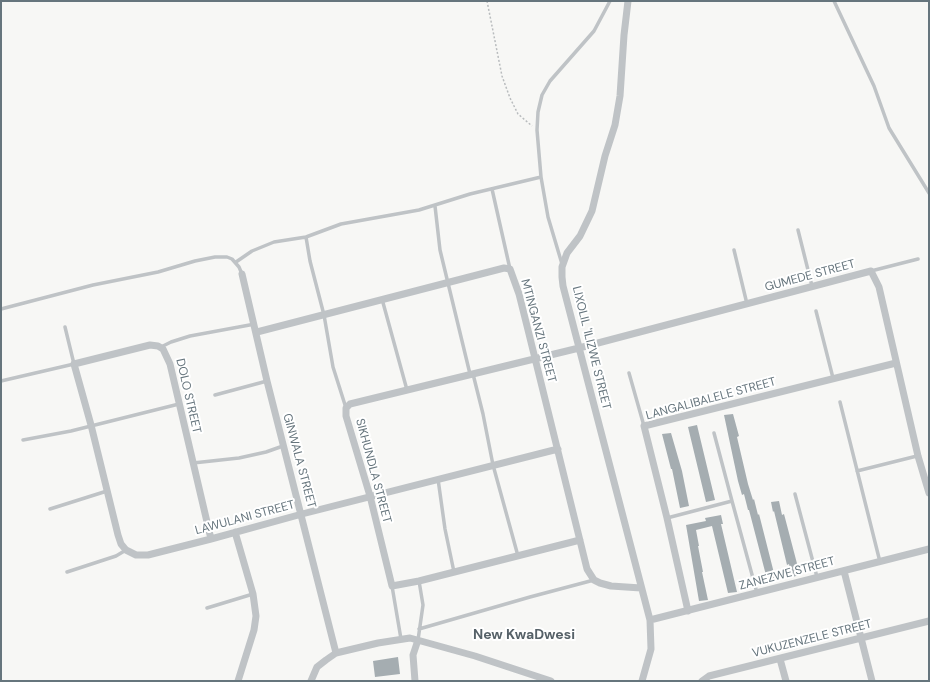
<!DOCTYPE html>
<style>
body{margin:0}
#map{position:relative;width:930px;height:682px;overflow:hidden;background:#f7f7f5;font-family:"DM Sans",sans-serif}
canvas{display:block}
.frame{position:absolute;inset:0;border:2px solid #66757d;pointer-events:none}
</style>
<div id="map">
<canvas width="930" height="682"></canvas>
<div class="frame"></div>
</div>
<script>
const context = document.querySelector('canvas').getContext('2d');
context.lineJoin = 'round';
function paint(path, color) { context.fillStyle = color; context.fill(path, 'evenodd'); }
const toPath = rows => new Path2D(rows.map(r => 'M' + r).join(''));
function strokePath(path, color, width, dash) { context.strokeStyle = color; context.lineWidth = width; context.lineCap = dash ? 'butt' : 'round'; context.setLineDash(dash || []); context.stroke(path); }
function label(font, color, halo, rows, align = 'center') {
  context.font = font + ' "DM Sans",sans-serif'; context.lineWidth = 4; context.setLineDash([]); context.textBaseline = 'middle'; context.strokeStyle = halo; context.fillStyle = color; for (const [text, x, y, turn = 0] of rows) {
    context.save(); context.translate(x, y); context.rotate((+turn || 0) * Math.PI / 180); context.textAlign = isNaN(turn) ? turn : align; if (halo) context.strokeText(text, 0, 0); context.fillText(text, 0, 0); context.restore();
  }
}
paint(toPath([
 [733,414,739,436,737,437,748,484,753,500,754,499,758,515,759,514,776,581,768,583,749,510,748,510,744,494,742,495,738,481,724,415],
 [697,425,715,500,706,502,688,427],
 [671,433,682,471,689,506,680,508,672,469,671,469,662,434],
 [779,501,782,515,784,514,800,575,792,577,789,564,787,565,774,511,773,512,771,502],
 [721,515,723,524,721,524,737,592,728,593,712,526,696,530,699,546,698,546,703,572,702,572,708,600,699,601,686,525,706,521,705,518],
 [398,657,400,674,375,677,373,661]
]), '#a5adb1');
strokePath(toPath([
 [487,1,502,76,510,98,518,114,532,126]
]), '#b9bcbe', 1.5, [2, 2]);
strokePath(toPath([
 [834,1,874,86,889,128,929,193],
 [492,189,510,269],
 [435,206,440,250,470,374],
 [798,230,812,286],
 [306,237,310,261,324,315,333,367,346,408],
 [734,250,747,304],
 [236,262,252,251,274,242,306,237,341,224,419,210,470,194,541,177],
 [562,264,548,217,541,177,537,130,538,112,542,95,550,81,594,31,610,1],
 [871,271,918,259],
 [382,299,407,390],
 [1,309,93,285,158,272,195,261,215,257,227,257,232,259,239,267,242,274],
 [816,311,833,378],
 [161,347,171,342,190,336,255,324],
 [629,373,644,426],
 [473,374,483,414,493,465,518,556],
 [1,381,74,364,65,327],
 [215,395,267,381],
 [840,402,880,562],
 [714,433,732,501],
 [23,440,71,431,179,404],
 [193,463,239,458,266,452,283,446],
 [857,471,917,456],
 [438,479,445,529,454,572],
 [795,494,817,577],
 [50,509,107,491],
 [667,518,732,501,757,593],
 [67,572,116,556,126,550],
 [392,586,401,639],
 [207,608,253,594],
 [419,629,530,597,594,580],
 [418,640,423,605,419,581]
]), '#bfc3c6', 3.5);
strokePath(toPath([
 [628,1,624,35,620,96,615,125,605,156,592,211,580,236,567,253,562,267,562,277,563,286,650,620,651,649,642,681],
 [242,274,267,381,336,653],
 [257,332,504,268,510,269,519,294,528,330,587,569,594,580,600,583,611,586,641,588],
 [235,532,253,594,256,616,254,630,238,681],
 [211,539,170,364,163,349,158,346,150,345,74,364,91,425,118,535,121,544,126,550,136,555,148,555,211,539,302,514,558,449],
 [580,540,419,581,392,586,370,496,346,416,346,408,350,404,579,348,871,271,879,287,918,456,929,493],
 [844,571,872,681],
 [688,611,667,518,644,426,896,363],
 [650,620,929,549],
 [780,659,786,681],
 [311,681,317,667,326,660,336,653,378,643,410,638,475,656,551,681],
 [415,681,413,655,418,640],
 [702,681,709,676,929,621]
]), '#bfc3c6', 7);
label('12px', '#66757d', '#fff', [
 ["GUMEDE STREET",810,276,-15],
 ["MTINGANZI STREET",538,331,75],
 ["LIXOLIL 'ILIZWE STREET",591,348,76],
 ["DOLO STREET",188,396,77],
 ["LANGALIBALELE STREET",711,399,-15],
 ["GINWALA STREET",299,461,75],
 ["SIKHUNDLA STREET",373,471,75],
 ["LAWULANI STREET",245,518,-15],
 ["ZANEZWE STREET",787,574,-15],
 ["VUKUZENZELE STREET",812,639,-14]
]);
label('bold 14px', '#576269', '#fff', [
 ["New KwaDwesi",524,635]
]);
</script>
